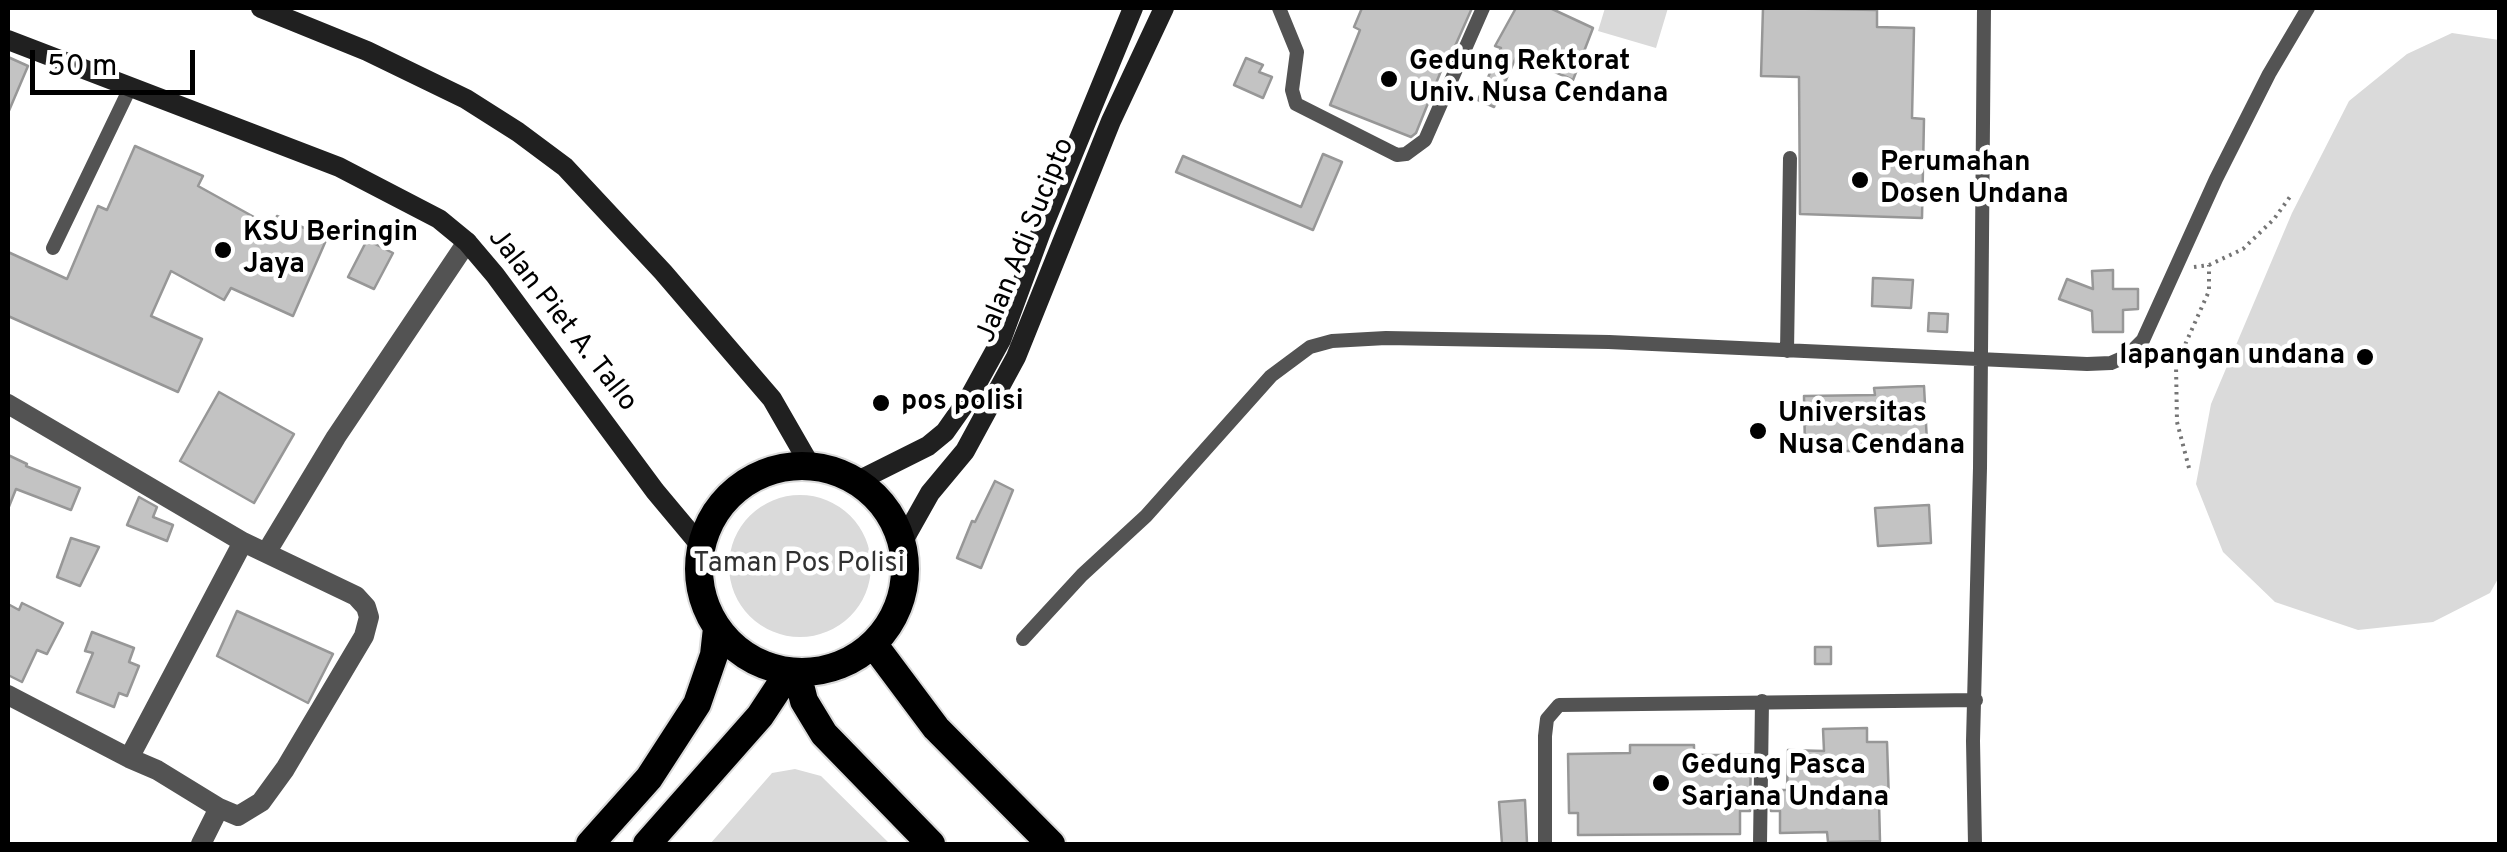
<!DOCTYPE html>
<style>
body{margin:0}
#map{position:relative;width:2507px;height:852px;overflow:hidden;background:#fff;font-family:Overpass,sans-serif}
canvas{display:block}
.frame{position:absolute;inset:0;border:10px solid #000;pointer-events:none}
.scale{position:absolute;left:30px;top:50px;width:165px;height:45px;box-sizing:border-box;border:5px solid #000;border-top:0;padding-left:12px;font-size:30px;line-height:35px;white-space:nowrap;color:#000;-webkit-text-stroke:8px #fff;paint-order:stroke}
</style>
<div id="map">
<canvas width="2507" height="852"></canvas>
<div class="frame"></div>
<div class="scale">50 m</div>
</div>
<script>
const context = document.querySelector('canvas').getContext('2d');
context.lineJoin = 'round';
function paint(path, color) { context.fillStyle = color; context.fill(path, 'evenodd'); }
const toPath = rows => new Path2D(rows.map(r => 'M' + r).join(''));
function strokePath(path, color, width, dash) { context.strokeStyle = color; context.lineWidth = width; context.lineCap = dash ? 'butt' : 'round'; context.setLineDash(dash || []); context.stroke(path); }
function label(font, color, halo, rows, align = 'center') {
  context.font = font + ' Overpass,sans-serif'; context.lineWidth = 9; context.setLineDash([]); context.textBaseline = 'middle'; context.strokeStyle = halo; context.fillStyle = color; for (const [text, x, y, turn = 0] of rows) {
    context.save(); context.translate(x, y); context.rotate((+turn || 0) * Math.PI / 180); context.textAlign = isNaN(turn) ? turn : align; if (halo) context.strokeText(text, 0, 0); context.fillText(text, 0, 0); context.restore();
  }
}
paint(toPath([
 [1605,8,1668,8,1656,48,1598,31],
 [2452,33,2499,40,2499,577,2490,593,2433,622,2358,630,2275,602,2223,552,2196,484,2211,404,2292,213,2349,101,2407,54],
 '729 566a71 71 0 1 1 142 0a71 71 0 1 1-142 0Z',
 [795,769,821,776,890,844,710,844,772,773]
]), '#dadada');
const building = toPath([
 [1362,8,1472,8,1448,62,1445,61,1416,133,1411,137,1330,105,1360,30,1354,27,1362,8],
 [1516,8,1550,8,1593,28,1573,80,1517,55,1494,107,1478,100,1501,48,1495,46,1516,8],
 [1763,8,1877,10,1877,27,1914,28,1912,118,1924,119,1922,218,1800,214,1799,77,1761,76,1763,8],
 [8,57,28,66,8,113,8,57],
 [1246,58,1263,65,1259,72,1272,77,1263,98,1234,85,1246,58],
 [135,146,203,176,198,186,272,227,277,216,327,238,293,316,231,288,224,300,171,271,151,316,202,339,178,392,8,316,8,252,67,279,98,206,107,210,135,146],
 [1323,154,1342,162,1313,230,1176,172,1183,156,1301,207,1323,154],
 [367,240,393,253,374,289,348,277,367,240],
 [2113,270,2113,289,2138,289,2138,309,2123,310,2123,332,2093,332,2092,311,2059,299,2067,279,2093,289,2092,271,2113,270],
 [1873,278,1913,280,1911,308,1872,306,1873,278],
 [1929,313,1948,314,1947,332,1928,331,1929,313],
 [1924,386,1927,442,1855,445,1855,451,1805,451,1804,396,1875,395,1874,388,1924,386],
 [219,392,294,434,254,503,180,461,219,392],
 [8,455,27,464,26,466,80,488,71,510,16,489,8,509,8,455],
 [995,481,1013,490,981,568,957,558,972,521,975,522,995,481],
 [139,497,157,507,153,517,173,525,167,541,127,525,139,497],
 [1929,505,1931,543,1878,546,1875,508,1929,505],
 [71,538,99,547,80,586,57,577,71,538],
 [22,603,63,623,47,654,37,650,22,682,8,675,8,604,19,610,22,603],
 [237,611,333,654,308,703,217,656,237,611],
 [92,632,134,648,129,662,139,666,127,696,119,693,114,707,77,692,93,653,85,651,92,632],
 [1815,647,1831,647,1831,664,1815,664,1815,647],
 [1867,728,1867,742,1887,742,1889,802,1879,802,1880,841,1828,842,1827,832,1780,833,1780,811,1771,811,1771,790,1787,790,1788,750,1824,751,1823,729,1867,728],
 [1630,745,1694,745,1694,755,1751,755,1750,811,1740,811,1740,834,1578,835,1578,813,1569,813,1568,754,1630,753,1630,745],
 [1525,800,1527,843,1502,844,1499,802,1525,800]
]);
paint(building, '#c3c3c3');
strokePath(building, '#979797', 2.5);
const trunk = toPath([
 '699 569a103 103 0 1 1 206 0a103 103 0 1 1-206 0Z',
 [874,645,936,728,1051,844],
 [797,673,804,701,824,734,931,844],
 [590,844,649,778,697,704,714,655,717,628],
 [647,844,760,716,789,672]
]);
strokePath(trunk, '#dbdbdb', 32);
strokePath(toPath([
 [2194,267,2209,265,2243,249,2274,219,2292,194],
 [2189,468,2177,422,2176,365,2209,291,2209,265]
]), '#757575', 4, [2.5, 5]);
strokePath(toPath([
 [1279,8,1297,52,1292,90,1296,104,1397,155,1406,154,1425,140,1483,8],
 [53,248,130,88],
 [1787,351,1790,158],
 [1023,639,1082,575,1146,516,1271,376,1310,347,1332,341,1386,338,1609,342,2087,364,2111,363,2127,356,2143,340,2216,179,2269,74,2308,8],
 [1545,844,1545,736,1547,719,1559,705,1976,700],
 [1760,844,1762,701],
 [1975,844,1973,741,1980,468,1984,8]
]), '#535353', 14);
strokePath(toPath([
 [8,404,243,542],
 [266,553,336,437,467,242],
 [8,695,129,758,157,770,219,808,238,816,261,802,285,769,364,636,369,617,366,607,356,596,243,542,129,758],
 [201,844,219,808]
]), '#535353', 20);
strokePath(toPath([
 [261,8,367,51,466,99,518,132,565,167,663,272,772,399,810,465],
 [8,40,339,167,439,219,467,242,495,275,655,491,701,546],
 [858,481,928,446,945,432,969,398,1001,340,1042,229,1133,8],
 [903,541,930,493,965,451,1016,357,1111,121,1164,8]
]), '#202020', 20);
strokePath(trunk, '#000', 28);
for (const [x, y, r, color] of [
 [1389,79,10,"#000"],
 [1860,180,10,"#000"],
 [223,250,10,"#000"],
 [2365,357,10,"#000"],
 [881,403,10,"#000"],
 [1758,431,10,"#000"],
 [1661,783,10,"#000"]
]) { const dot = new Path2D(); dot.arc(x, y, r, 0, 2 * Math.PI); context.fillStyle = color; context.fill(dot); strokePath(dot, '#fff', 4); }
label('bold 28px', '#000', '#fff', [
 ["Gedung Rektorat",1409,63],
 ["Univ. Nusa Cendana",1409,95],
 ["Perumahan",1880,164],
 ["Dosen Undana",1880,196],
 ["KSU Beringin",243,234],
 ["Jaya",243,266],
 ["lapangan undana",2345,357,"right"],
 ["pos polisi",901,403],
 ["Universitas",1778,415],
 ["Nusa Cendana",1778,447],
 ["Gedung Pasca",1681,767],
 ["Sarjana Undana",1681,799]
], 'left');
label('28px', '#000', '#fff', [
 ["Jalan Adi Sucipto",1027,241,-68],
 ["Jalan Piet A. Tallo",561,321,52]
]);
label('28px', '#313131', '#fff', [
 ["Taman Pos Polisi",799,565]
]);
</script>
